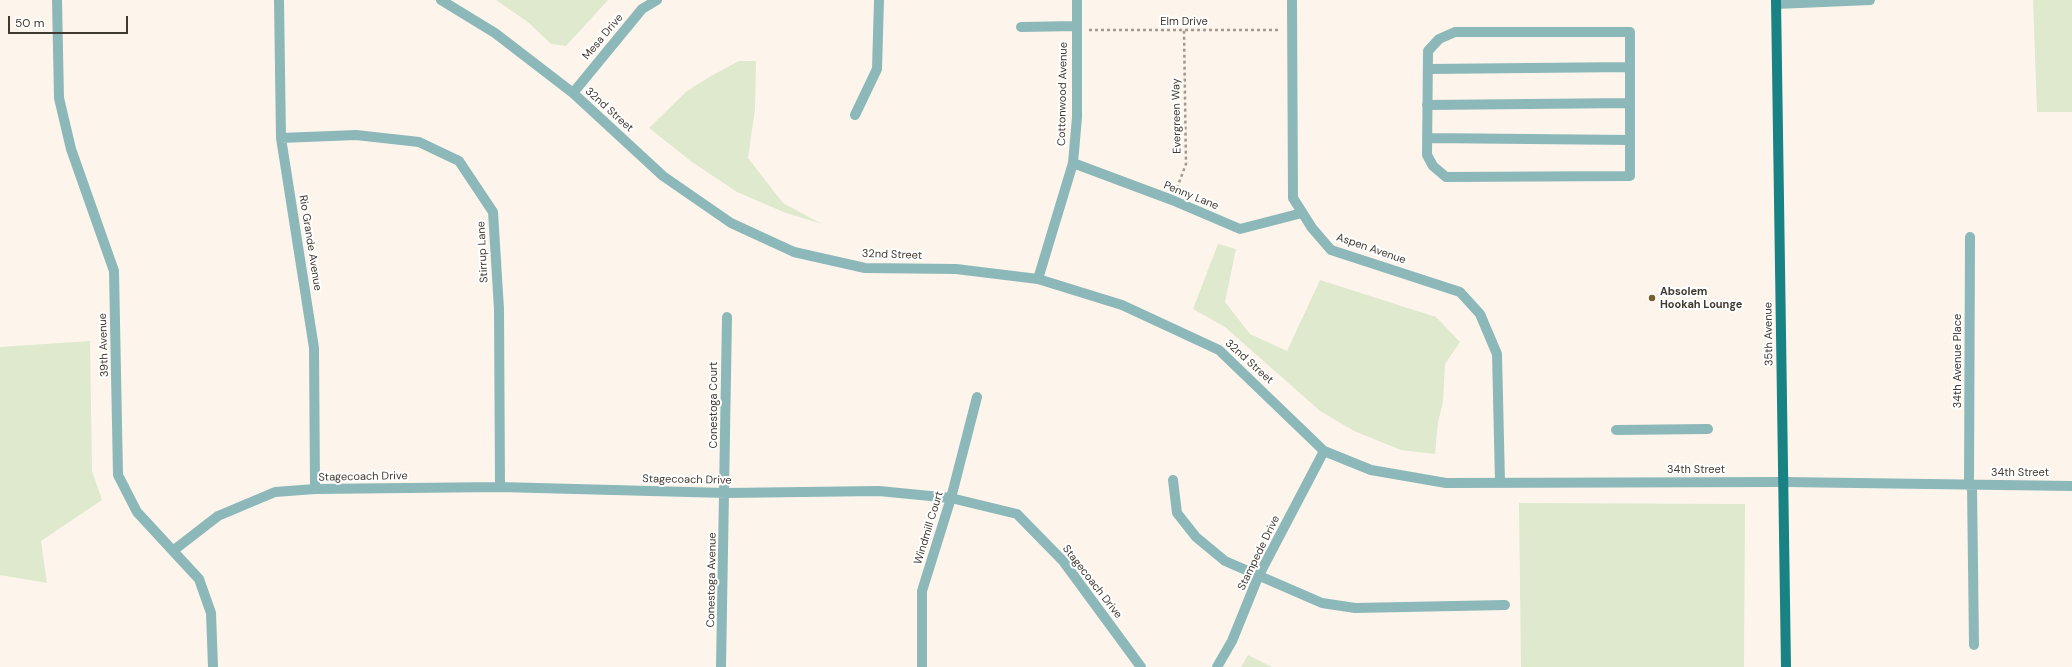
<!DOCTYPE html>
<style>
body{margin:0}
#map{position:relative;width:2072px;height:667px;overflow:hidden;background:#fdf5ec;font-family:"DM Sans",sans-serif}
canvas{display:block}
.scale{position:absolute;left:8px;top:16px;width:120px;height:18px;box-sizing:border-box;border:2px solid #403930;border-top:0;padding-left:5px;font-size:12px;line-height:14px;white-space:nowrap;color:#403930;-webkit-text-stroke:3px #fff;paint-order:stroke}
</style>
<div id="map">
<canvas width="2072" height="667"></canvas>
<div class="scale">50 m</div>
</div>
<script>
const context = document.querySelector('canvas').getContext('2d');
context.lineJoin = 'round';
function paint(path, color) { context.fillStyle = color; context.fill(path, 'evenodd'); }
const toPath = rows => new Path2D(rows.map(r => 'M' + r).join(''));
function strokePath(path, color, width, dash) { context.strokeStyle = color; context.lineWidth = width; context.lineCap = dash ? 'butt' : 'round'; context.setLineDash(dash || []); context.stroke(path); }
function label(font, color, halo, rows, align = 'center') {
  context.font = font + ' "DM Sans",sans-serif'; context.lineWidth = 4; context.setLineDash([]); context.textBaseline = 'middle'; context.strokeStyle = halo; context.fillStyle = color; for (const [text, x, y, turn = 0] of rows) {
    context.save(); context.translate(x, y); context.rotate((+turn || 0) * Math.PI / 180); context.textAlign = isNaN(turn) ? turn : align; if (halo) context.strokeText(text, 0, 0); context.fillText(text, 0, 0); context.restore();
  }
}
paint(toPath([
 [496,0,608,0,566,46,551,44,529,23],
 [2033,0,2072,0,2072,112,2037,112],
 [739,61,756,61,755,109,748,158,783,203,822,224,786,213,737,192,692,162,649,128,687,91,711,76],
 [1218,244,1236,249,1225,302,1250,334,1287,351,1320,280,1436,317,1460,342,1445,364,1443,402,1438,422,1435,454,1401,450,1354,431,1320,411,1225,327,1193,309],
 [90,341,92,471,102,500,41,541,47,583,0,575,0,347],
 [1519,503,1745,504,1744,667,1521,667],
 [1248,655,1272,667,1241,667]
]), '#dee9cd');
strokePath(toPath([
 [1089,30,1280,30],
 [1177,188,1186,164,1184,30]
]), '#a29a91', 2.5, [3, 3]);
strokePath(toPath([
 [57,0,59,98,71,149,114,271,118,475,137,512,199,579,211,613,213,667],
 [279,0,281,138,314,348,315,489],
 [441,0,495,33,573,93,663,176,731,223,794,252,865,268,956,269,1038,279,1122,305,1219,350,1324,451,1371,470,1446,483,1785,482,2072,486],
 [1292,0,1293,198,1312,228,1331,250,1460,292,1480,314,1497,354,1500,482],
 [1776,4,1870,0],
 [1021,27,1076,26],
 [1455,32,1630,32,1630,176,1446,177,1433,166,1427,155,1428,51,1439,39,1455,32],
 [1428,69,1630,67],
 [573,93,642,9,657,0],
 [1427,105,1630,103],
 [855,115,877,69,879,0],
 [281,138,356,135,419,142,459,161,493,212,499,309,500,487],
 [1427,138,1630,140],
 [1073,163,1172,200,1240,229,1302,213],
 [1038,279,1073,163,1077,117,1077,0],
 [1616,430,1708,429],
 [1173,480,1177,513,1196,537,1225,561,1322,603,1355,608,1505,605],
 [1969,486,1970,237],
 [1972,486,1974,645],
 [174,550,218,516,275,492,315,489,500,487,726,493,879,491,951,498,1017,514,1063,561,1141,667],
 [721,667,727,317],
 [922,667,922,591,951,498,977,397],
 [1217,667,1232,641,1258,577,1324,451]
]), '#8cb8b9', 10);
strokePath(toPath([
 [1776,0,1786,667]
]), '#198285', 10);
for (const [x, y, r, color] of [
 [1652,298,4,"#765f2f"]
]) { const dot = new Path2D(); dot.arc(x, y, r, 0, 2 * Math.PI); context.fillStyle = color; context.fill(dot); strokePath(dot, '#fff', 1.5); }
label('11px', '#403930', '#fff', [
 ["Elm Drive",1184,22],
 ["Mesa Drive",603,37,-50],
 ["Cottonwood Avenue",1063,94,-89],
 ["32nd Street",609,110,42],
 ["Evergreen Way",1177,116,-91],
 ["Penny Lane",1191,196,22],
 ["Rio Grande Avenue",310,243,81],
 ["Aspen Avenue",1371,249,19],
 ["Stirrup Lane",483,252,-93],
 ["32nd Street",892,255,2],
 ["35th Avenue",1769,334,-91],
 ["39th Avenue",104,345,-92],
 ["34th Avenue Place",1958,361,-90],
 ["32nd Street",1249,362,42],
 ["Conestoga Court",714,405,-90],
 ["34th Street",1696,470],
 ["34th Street",2020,473],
 ["Stagecoach Drive",363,477,-1],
 ["Stagecoach Drive",687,480,1],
 ["Windmill Court",929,528,-73],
 ["Stampede Drive",1259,553,-64],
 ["Conestoga Avenue",712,580,-89],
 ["Stagecoach Drive",1092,582,52]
]);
label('bold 11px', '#403930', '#fff', [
 ["Absolem",1660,292],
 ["Hookah Lounge",1660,305]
], 'left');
</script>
